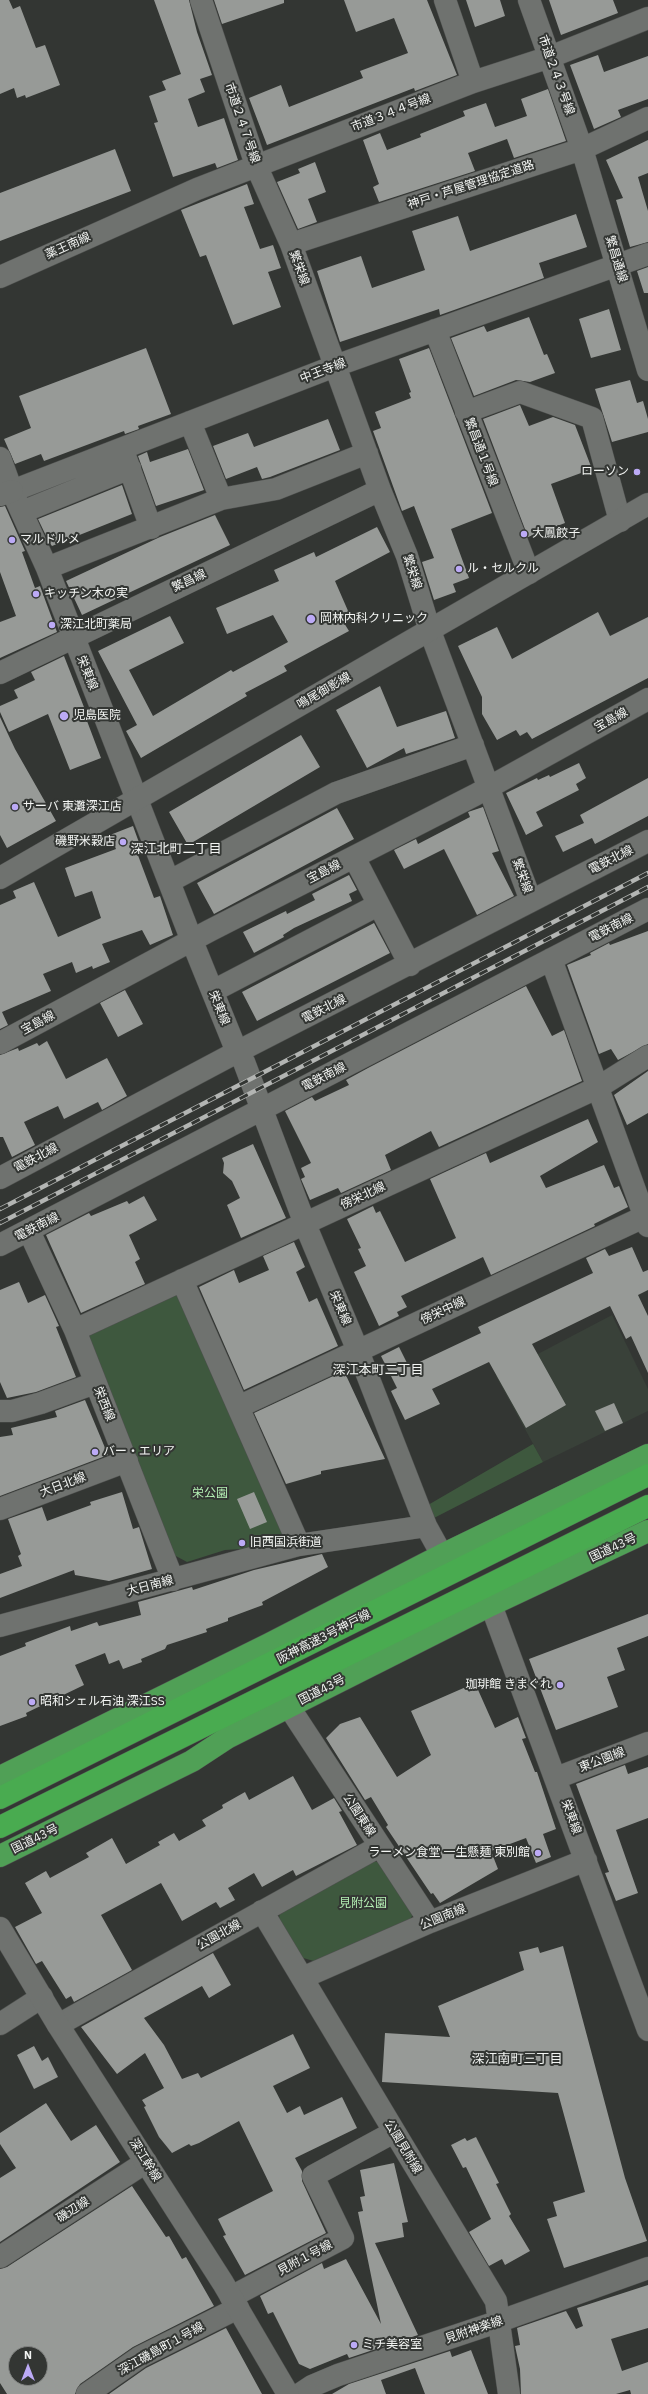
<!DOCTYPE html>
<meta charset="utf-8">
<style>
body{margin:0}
#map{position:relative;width:648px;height:2394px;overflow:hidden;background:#333633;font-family:"IBM Plex Sans",sans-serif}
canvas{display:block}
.north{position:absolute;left:8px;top:2346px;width:40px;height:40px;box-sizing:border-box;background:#333633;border:1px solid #808280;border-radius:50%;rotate:0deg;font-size:11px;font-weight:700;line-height:16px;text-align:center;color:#f3f5f3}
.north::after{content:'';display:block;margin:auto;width:14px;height:18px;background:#bcaaf6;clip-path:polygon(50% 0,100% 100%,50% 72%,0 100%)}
</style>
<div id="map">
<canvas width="648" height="2394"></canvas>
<div class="north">N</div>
</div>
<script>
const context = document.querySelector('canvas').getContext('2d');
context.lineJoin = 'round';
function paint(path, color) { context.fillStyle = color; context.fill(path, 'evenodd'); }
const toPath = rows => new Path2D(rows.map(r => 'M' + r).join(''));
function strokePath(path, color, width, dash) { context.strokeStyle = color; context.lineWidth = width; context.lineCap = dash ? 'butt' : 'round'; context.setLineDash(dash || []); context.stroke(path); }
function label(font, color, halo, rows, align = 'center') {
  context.font = font + ' "IBM Plex Sans","Noto Sans JP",sans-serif'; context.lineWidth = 4; context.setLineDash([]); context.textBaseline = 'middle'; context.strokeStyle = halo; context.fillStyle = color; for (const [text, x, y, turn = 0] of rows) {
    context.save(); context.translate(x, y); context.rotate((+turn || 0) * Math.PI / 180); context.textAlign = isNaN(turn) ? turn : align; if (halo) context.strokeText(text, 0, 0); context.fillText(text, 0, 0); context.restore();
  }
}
paint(toPath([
 [612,1315,648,1389,648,1411,543,1462,496,1376]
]), '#394139');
paint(toPath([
 [181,1288,289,1536,241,1549,225,1550,187,1562,174,1555,87,1341,91,1330],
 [533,1444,543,1462,434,1518,428,1505],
 [369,1861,380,1862,413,1914,409,1922,317,1962,300,1957,279,1920,280,1909]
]), '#3e583e');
paint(toPath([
 [0,0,9,0,13,9,20,6,36,48,45,45,60,85,26,98,25,95,17,98,14,88,0,94],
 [154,0,189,0,197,32,212,75,200,79,205,92,188,99,198,127,224,118,238,160,217,168,215,163,173,177,154,123,158,122,149,96,166,90,162,81,181,74],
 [214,0,284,0,284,3,222,24],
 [344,0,427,0,457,75,415,91,414,88,267,145,249,98,281,85,289,107,363,78,360,71,408,53,394,18,356,32],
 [466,0,500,0,505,16,475,27],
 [549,0,613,0,618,13,561,35],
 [598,55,604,72,648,56,648,99,618,110,621,117,594,129,570,65],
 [548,89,566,141,514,158,507,139,468,153,475,171,379,202,373,187,379,184,363,140,380,133,387,150,421,137,420,134,465,116,463,111,486,103,495,127,527,116,521,99],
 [648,140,648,173,638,177,648,211,648,242,630,247,616,200,623,198,606,160],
 [115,149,131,191,0,241,0,193],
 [315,162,326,192,308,199,317,222,298,229,277,182,300,173,298,169],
 [247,184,254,204,244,207,260,249,273,245,281,268,268,272,281,307,233,325,206,255,200,257,181,210],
 [576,214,587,247,539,263,544,278,440,315,439,309,340,342,317,271,361,256,372,288,425,270,412,231,458,216,470,251],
 [648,267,648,293,644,293,637,271],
 [609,309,621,350,591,358,579,319],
 [529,317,544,355,547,354,555,373,530,382,516,380,474,396,451,338,484,326,487,332],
 [146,348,171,414,138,426,139,429,125,434,124,431,44,461,41,454,15,464,4,439,31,428,19,396],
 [429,348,492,513,451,529,469,578,453,584,456,592,434,600,422,562,434,558,414,506,402,511,373,431,381,428,375,412,411,398,409,393,411,392,399,359],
 [630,380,637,403,643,401,648,419,648,432,612,442,595,389],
 [520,405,529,426,553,417,575,425,592,469,551,484,565,523,528,537,483,419],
 [328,419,340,450,270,477,262,479,257,467,226,479,213,446,248,433,254,447],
 [188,449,204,490,156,506,138,456,147,452,150,462],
 [122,485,132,514,52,546,49,542,38,519],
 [5,506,25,551,22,552,35,588,40,586,57,632,0,658,0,622,16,616,0,572,0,507],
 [215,515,230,545,82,615,66,581,160,537],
 [377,527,390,552,335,581,352,620,344,623,349,631,284,666,287,671,245,693,247,696,141,758,126,731,137,725,98,651,170,616,184,643,129,670,153,716,231,670,233,672,288,642,273,615,227,634,216,608,279,581,274,570,314,552,316,557],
 [598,612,610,636,648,617,648,678,532,739,527,732,520,736,516,730,497,740,482,714,482,697,458,646,497,627,512,659],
 [64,656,89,720,87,721,101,758,70,770,48,714,9,732,0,712,0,706,18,698,14,690,35,680,31,672],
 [380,686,397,727,446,711,455,738,406,754,404,748,367,768,336,710],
 [0,717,15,749,56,821,7,848,0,835],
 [301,735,320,767,188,845,169,812],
 [579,763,586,778,576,784,579,790,536,812,543,826,526,835,506,793,537,778,538,780,549,775,550,777],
 [648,778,648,816,595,844,592,838,563,852,555,836,584,823,580,815],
 [483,807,499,851,492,853,514,896,477,915,444,849,404,869,394,850,416,839,418,844,470,817,468,812],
 [337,808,354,839,214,914,197,883],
 [133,826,141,848,136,850,154,898,160,896,173,935,150,945,142,930,102,944,110,962,93,969,92,966,76,973,72,962,43,974,51,991,2,1012,8,1025,0,1029,0,905,16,898,13,891,34,882,58,937,101,918,92,891,75,897,65,868,116,849,110,835],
 [349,875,357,890,349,894,352,901,294,928,283,935,284,937,254,953,243,932,286,911,287,914,315,900,312,894],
 [374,923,390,953,257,1021,242,992],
 [648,931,648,1044,618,1060,611,1049,599,1054,567,965,591,955,590,953,609,943,610,945],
 [526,986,552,1036,564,1030,582,1081,439,1147,431,1131,385,1155,391,1170,341,1193,338,1188,310,1200,301,1179,305,1177,301,1168,311,1163,285,1111,312,1097,315,1101,349,1085,346,1080,368,1068],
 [125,990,143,1024,118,1037,100,1003],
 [47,1041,66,1079,107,1058,127,1096,102,1110,98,1102,64,1119,58,1106,24,1122,35,1145,12,1157,3,1137,0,1137,0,1055,18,1048,19,1051,37,1043,39,1046],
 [648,1071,648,1113,627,1125,614,1095],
 [588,1119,598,1142,540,1176,546,1188,604,1165,614,1188,619,1186,628,1207,594,1224,595,1226,491,1275,483,1257,401,1296,407,1307,397,1312,399,1316,379,1326,354,1272,366,1266,358,1249,361,1248,347,1219,373,1206,376,1213,380,1211,405,1262,456,1238,430,1179,486,1153,490,1163],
 [253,1144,286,1218,241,1238,227,1205,240,1198,232,1181,223,1173,224,1163,222,1158],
 [144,1196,157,1220,129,1235,140,1259,135,1262,145,1284,81,1313,46,1235,89,1213,91,1216,127,1201,129,1204],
 [294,1242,305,1267,296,1272,309,1302,317,1298,338,1346,244,1390,199,1287,234,1270,239,1283,269,1270,263,1256],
 [632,1247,643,1272,648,1270,648,1290,638,1295,648,1316,648,1373,631,1336,626,1339,610,1306,532,1344,566,1405,526,1428,489,1362,432,1389,440,1404,405,1420,391,1391,397,1388,381,1356,399,1347,409,1367,481,1333,478,1327,593,1273,586,1258,605,1249,609,1256],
 [19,1282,28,1303,45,1295,59,1326,56,1327,76,1377,36,1392,7,1398,0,1382,0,1290],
 [344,1371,385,1459,321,1471,321,1474,286,1484,254,1413],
 [85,1400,108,1455,0,1496,0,1437,13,1435,11,1428,57,1417,55,1411],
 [614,1403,623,1423,605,1431,595,1411],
 [122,1492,133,1529,139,1527,152,1569,109,1581,75,1575,74,1570,0,1598,0,1574,22,1566,18,1556,21,1554,8,1519,42,1507,47,1521,91,1505,90,1502],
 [254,1492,267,1522,250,1529,237,1499],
 [322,1554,328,1567,262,1602,263,1605,228,1618,228,1621,206,1629,207,1632,167,1645,165,1649,141,1659,142,1662,123,1669,119,1660,109,1664,105,1653,75,1665,84,1685,26,1713,27,1716,0,1726,0,1656,26,1646,25,1643,70,1626,71,1631,97,1622,99,1626,141,1615,138,1602,192,1587,193,1590,254,1570],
 [648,1614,648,1636,617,1648,625,1670,607,1677,618,1707,556,1730,529,1659],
 [475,1683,495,1728,518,1717,526,1738,522,1739,535,1772,537,1772,556,1829,543,1834,551,1857,536,1863,526,1838,491,1851,498,1869,440,1903,433,1893,431,1894,386,1827,388,1825,371,1797,365,1800,326,1738,340,1724,360,1717,397,1777,431,1755,411,1711],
 [625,1765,628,1774,648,1767,648,1818,616,1830,638,1893,616,1901,605,1873,609,1872,576,1784],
 [293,1776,312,1810,334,1798,342,1811,339,1812,357,1845,296,1876,293,1870,262,1887,254,1873,228,1888,235,1900,220,1908,216,1902,182,1921,161,1883,101,1915,132,1970,74,2002,71,1996,66,1999,42,1961,36,1964,15,1927,42,1913,25,1883,46,1871,50,1878,89,1857,86,1853,112,1838,126,1864,160,1845,158,1842,174,1833,179,1841,206,1826,202,1820,223,1808,222,1805,245,1792,249,1800],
 [563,1946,625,2178,647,2241,564,2268,547,2219,557,2216,553,2202,585,2192,558,2093,382,2082,385,2033,450,2037,438,2006,524,1970,519,1952,538,1947,540,1953],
 [213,1953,231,1985,209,1998,202,1986,144,2018,164,2045,182,2079,198,2073,201,2078,293,2034,310,2068,273,2086,287,2113,300,2106,304,2115,342,2097,357,2128,295,2158,302,2171,302,2181,326,2233,245,2275,223,2236,226,2235,218,2219,273,2191,239,2121,199,2143,191,2146,189,2144,172,2153,159,2137,144,2107,146,2106,142,2100,164,2088,145,2053,117,2074,81,2027],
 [34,2046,42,2061,48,2057,58,2077,34,2089,17,2055],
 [46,2103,71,2141,96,2125,120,2162,0,2242,0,2178,16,2168,0,2144,0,2133],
 [476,2137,499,2183,496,2184,511,2214,509,2216,530,2251,505,2265,502,2259,489,2266,469,2232,491,2219,466,2167,463,2168,451,2145,465,2138,467,2141],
 [394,2163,408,2222,402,2223,404,2237,375,2243,418,2335,349,2358,347,2354,310,2369,299,2364,273,2312,268,2314,260,2296,322,2263,324,2269,346,2259,381,2324,358,2212,363,2211,360,2197,365,2196,360,2170],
 [132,2186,166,2237,169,2236,182,2259,186,2257,214,2306,133,2347,80,2384,75,2394,7,2394,0,2383,0,2269,7,2267],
 [16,2354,40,2354,40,2378,16,2378],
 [648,2285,648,2328,611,2339,622,2371,648,2362,648,2394,631,2394,630,2390,616,2394,521,2394,520,2369,515,2346,520,2345,517,2328,566,2311,576,2329,583,2326,577,2308],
 [226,2328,262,2394,109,2394,146,2368],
 [471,2350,488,2394,425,2394,415,2368,381,2380,386,2394,332,2394,349,2384,450,2351,452,2357]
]), '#979a97');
const minor = toPath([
 [201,0,256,165,291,244,380,490,407,556,430,631,531,901],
 [445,0,473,82],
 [529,0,582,149,648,370],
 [291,244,582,149,648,118],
 [0,277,197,189,473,82,550,57,648,18],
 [435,330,529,573],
 [466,412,520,392,592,418,620,521],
 [190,422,221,499],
 [125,456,151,528],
 [0,458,12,491,47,568,192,941,237,1052,244,1062,305,1224,358,1351,426,1526,442,1555],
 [12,491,335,366,648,254],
 [22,512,130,468],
 [47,568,221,499,276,489,367,453],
 [0,673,380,490],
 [354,857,410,965],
 [170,881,336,793,473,745],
 [551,959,648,1226],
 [213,991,378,905],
 [0,1043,209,931,475,795,648,699],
 [0,1178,237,1052,648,841],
 [29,1231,75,1330,173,1580],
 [0,1245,648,909],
 [182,1280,299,1545],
 [75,1330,597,1088,648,1056],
 [238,1407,648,1215],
 [0,1411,12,1411,41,1403,95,1383],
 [0,1509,127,1461],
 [491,1605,648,2030],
 [0,1626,299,1545,426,1526],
 [289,1707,430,1922],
 [556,1778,648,1743],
 [262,1911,496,2301,509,2394],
 [302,1978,430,1922,586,1860],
 [0,2024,42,1997],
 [58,2025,380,1846],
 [0,2257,146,2162],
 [231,2297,343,2238,313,2176,394,2132],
 [87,2394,140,2357,238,2308],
 [300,2394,312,2386,338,2375,500,2321,648,2268]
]);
const tertiary = toPath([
 [0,495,12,491],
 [0,878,648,504],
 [0,1928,58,2025,223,2283,288,2394]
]);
const trunk = toPath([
 [0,1777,269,1644,442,1555,648,1455],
 [0,1856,192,1761,227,1738,491,1605,648,1531]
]);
const motorway = toPath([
 [0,1798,648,1475],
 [0,1827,648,1506]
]);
strokePath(minor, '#4f514f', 23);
strokePath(tertiary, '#4f514f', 23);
strokePath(trunk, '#4f514f', 23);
strokePath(motorway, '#4f514f', 23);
strokePath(minor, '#6f726f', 22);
strokePath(tertiary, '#6f726f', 22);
strokePath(trunk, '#50a056', 22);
strokePath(motorway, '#49ab50', 22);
const rail = toPath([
 [0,1209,648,873],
 [0,1223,648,887]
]);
strokePath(rail, '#b3b5b3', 4.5);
strokePath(rail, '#333633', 3, [9]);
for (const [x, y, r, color] of [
 [637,472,4,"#bcaaf6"],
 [524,534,4,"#bcaaf6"],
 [12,540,4,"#bcaaf6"],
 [459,569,4,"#bcaaf6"],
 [36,594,4,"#bcaaf6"],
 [311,619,5,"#bcaaf6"],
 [52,625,4,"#bcaaf6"],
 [64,716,5,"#bcaaf6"],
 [15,807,4,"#bcaaf6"],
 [123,842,4,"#bcaaf6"],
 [95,1452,4,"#bcaaf6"],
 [242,1543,4,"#bcaaf6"],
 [560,1685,4,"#bcaaf6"],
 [32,1702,4,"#bcaaf6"],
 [538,1853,4,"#bcaaf6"],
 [354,2345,4,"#bcaaf6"]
]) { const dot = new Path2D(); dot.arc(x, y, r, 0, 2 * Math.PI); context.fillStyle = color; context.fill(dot); strokePath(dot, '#333633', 1.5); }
label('12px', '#f3f5f3', '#333633', [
 ["市道２４３号線",556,75,70],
 ["市道３４４号線",391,113,-21],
 ["市道２４７号線",242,123,71],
 ["神戸・芦屋管理協定道路",471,185,-18],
 ["薬王南線",68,246,-24],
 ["繁昌通線",616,259,73],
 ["繁栄線",299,268,70],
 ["中王寺線",323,371,-21],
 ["繁昌通１号線",481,452,69],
 ["繁栄線",412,572,72],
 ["繁昌線",189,581,-25],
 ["栄東線",87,673,68],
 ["鳴尾御影線",324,691,-30],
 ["宝島線",611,720,-29],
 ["電鉄北線",611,860,-27],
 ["宝島線",324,872,-27],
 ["繁栄線",522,876,70],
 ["電鉄南線",611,928,-27],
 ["栄東線",219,1008,68],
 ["電鉄北線",324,1009,-27],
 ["宝島線",38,1023,-28],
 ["電鉄南線",324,1077,-27],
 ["電鉄北線",36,1158,-28],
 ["傍栄北線",363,1196,-25],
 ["電鉄南線",37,1227,-27],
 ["栄東線",340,1308,67],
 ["傍栄中線",443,1311,-25],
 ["栄西線",104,1404,68],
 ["大日北線",63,1485,-21],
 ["国道43号",613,1548,-25],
 ["大日南線",150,1586,-15],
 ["阪神高速3号神戸線",324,1637,-27],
 ["国道43号",322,1690,-27],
 ["東公園線",602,1760,-21],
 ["公園東線",359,1815,57],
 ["栄東線",571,1817,70],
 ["国道43号",35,1839,-26],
 ["公園南線",443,1917,-22],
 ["公園北線",219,1935,-29],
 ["公園見附線",403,2147,59],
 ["深江幹線",145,2160,58],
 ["磯辺線",73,2210,-33],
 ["見附１号線",305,2258,-28],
 ["見附神楽線",474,2330,-19],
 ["深江磯島町１号線",161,2349,-29]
]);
label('12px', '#f3f5f3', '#333633', [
 ["ローソン",629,472,"right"],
 ["大鳳餃子",532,534],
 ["マルドルメ",20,540],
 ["ル・セルクル",467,569],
 ["キッチン木の実",44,594],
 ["岡林内科クリニック",320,619],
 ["深江北町薬局",60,625],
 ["児島医院",73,716],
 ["サーバ 東灘深江店",23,807],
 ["磯野米穀店",115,842,"right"],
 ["バー・エリア",103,1452],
 ["旧西国浜街道",250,1543],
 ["珈琲館 きまぐれ",552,1685,"right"],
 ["昭和シェル石油 深江SS",40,1702],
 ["ラーメン食堂 一生懸麺 東別館",530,1853,"right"],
 ["ミチ美容室",362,2345]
], 'left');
label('12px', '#b5f1b5', '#333633', [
 ["栄公園",210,1494],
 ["見附公園",363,1904]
]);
label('13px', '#f3f5f3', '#333633', [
 ["深江北町二丁目",176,849],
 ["深江本町二丁目",378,1370],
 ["深江南町三丁目",517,2059]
]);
</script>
